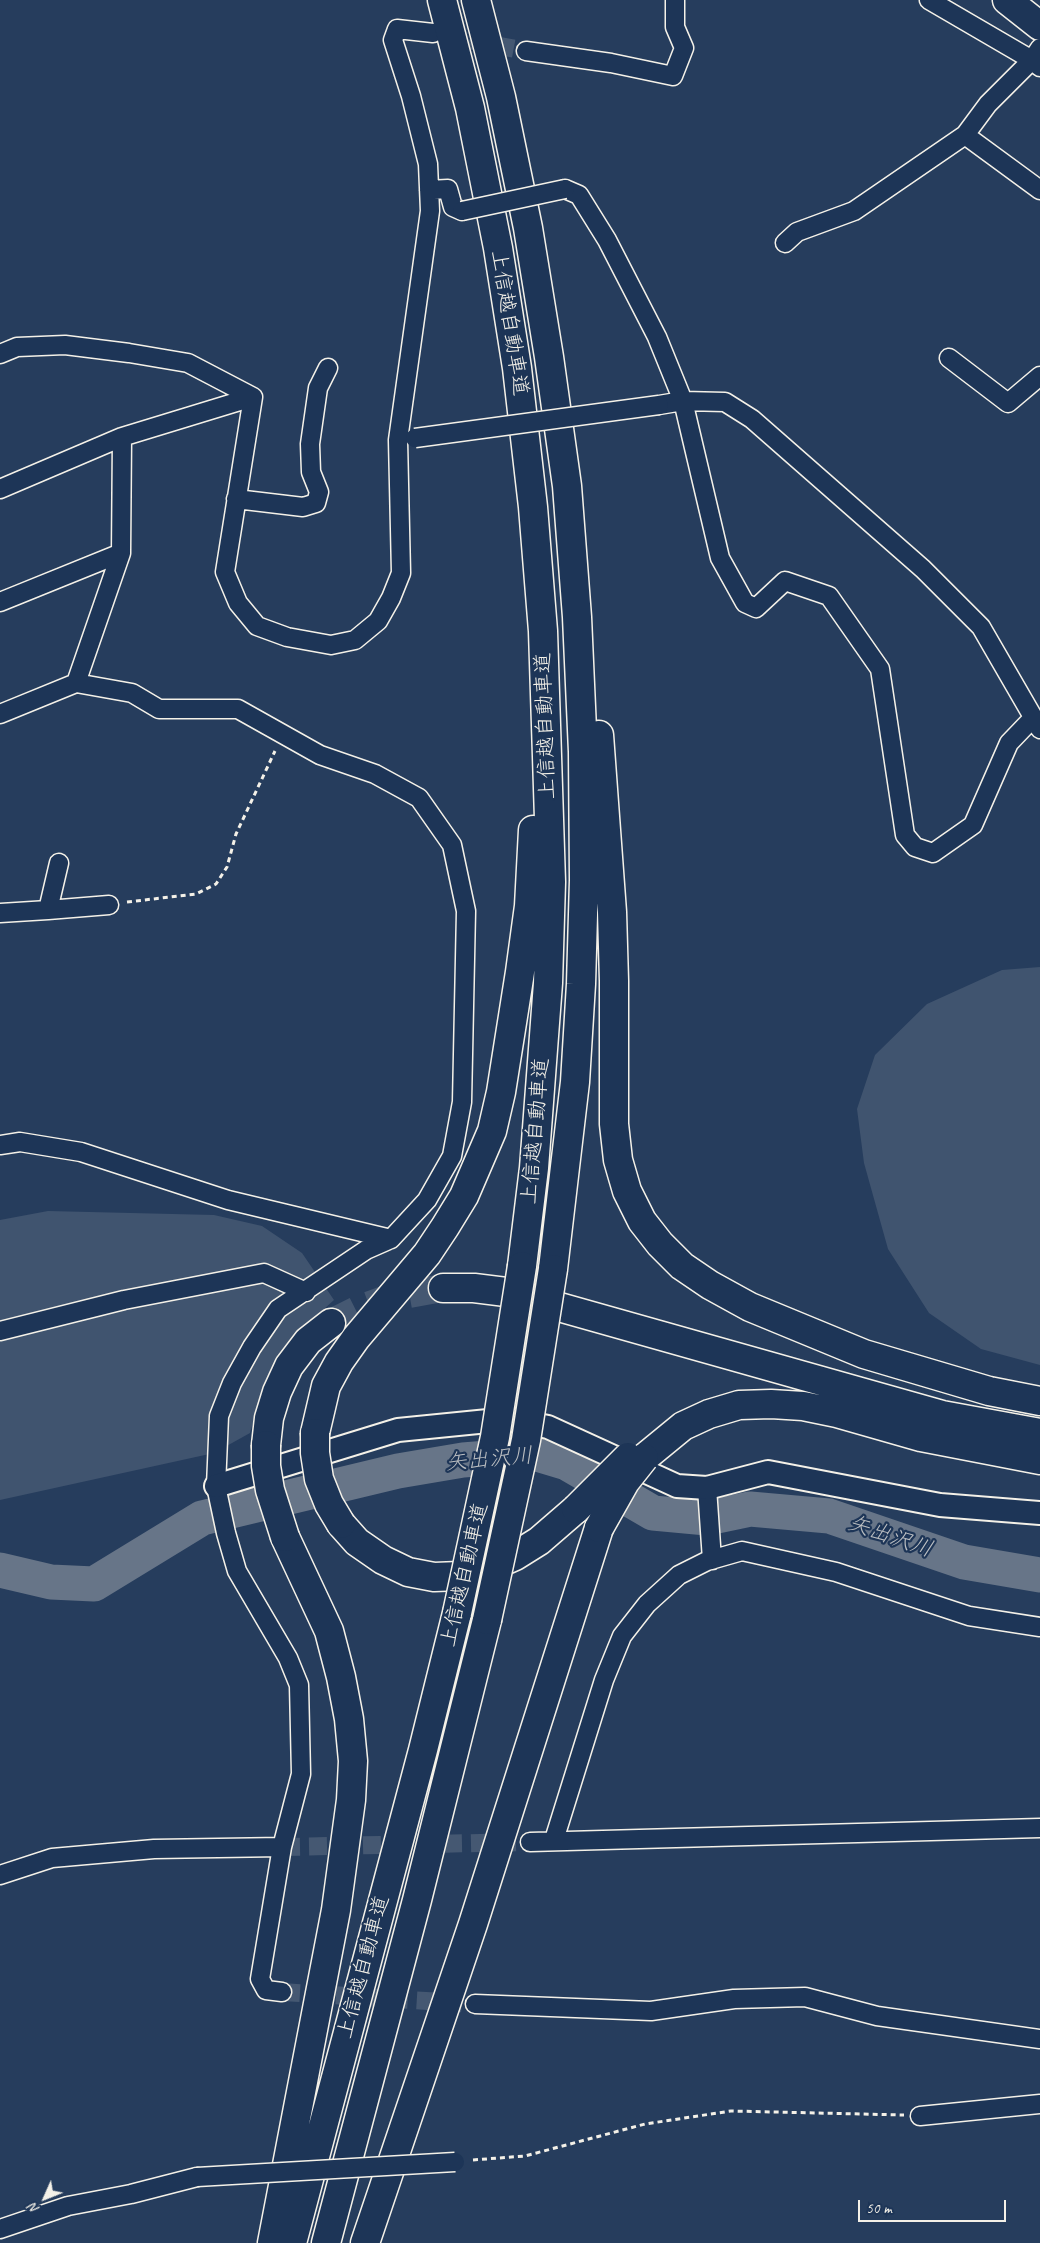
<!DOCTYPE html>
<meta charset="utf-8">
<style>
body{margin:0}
#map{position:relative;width:1040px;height:2243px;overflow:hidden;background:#263d5d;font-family:Caveat,sans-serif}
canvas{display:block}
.north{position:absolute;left:20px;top:2173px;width:50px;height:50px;-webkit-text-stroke:4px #1d3557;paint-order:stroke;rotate:226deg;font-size:14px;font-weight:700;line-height:20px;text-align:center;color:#f4f1e8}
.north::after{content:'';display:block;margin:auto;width:18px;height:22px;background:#f4f1e8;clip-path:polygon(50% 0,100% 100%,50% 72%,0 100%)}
.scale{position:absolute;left:858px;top:2200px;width:148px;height:22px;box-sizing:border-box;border:2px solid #f4f1e8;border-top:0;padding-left:6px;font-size:15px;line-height:18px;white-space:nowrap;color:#f4f1e8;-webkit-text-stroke:4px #1d3557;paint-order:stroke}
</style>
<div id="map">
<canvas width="1040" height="2243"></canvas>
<div class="north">N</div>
<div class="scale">50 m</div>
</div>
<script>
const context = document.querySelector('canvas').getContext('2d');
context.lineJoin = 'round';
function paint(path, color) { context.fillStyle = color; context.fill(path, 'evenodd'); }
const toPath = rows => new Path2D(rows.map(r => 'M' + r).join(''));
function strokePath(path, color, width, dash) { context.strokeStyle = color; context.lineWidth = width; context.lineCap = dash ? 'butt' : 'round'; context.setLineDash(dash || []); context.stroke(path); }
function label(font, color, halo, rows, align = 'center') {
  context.font = font + ' Caveat,"Klee One",sans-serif'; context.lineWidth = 4.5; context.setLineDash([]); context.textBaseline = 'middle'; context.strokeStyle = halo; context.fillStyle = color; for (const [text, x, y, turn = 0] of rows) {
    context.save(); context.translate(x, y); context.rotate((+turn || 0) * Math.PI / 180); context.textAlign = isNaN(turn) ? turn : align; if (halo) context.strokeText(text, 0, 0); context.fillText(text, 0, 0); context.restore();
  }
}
paint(toPath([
 [1040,967,1040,1365,981,1349,929,1313,888,1249,864,1163,857,1109,875,1055,927,1004,1002,970],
 [48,1211,214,1215,262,1226,302,1253,334,1300,295,1335,264,1384,250,1433,214,1453,0,1500,0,1220]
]), '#40546f');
strokePath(toPath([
 [0,1570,51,1582,94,1584,202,1518,398,1471,463,1460,537,1454,567,1463,653,1513,707,1518,750,1509,829,1516,964,1562,1040,1575]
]), '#677588', 35);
strokePath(toPath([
 [443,35,526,51],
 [282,1847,530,1842],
 [282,1992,475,2004]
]), '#455872', 18, [18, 9]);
strokePath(toPath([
 [331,1323,359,1309,392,1297,443,1288]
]), '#455872', 28, [28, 14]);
const minor = toPath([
 [929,0,1032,60,1040,67],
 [526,51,611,63,673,76,684,48,675,27,675,0],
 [965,135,1040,190],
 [565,189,579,195,607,240,657,337,683,401,720,558,745,603,756,608,785,581,829,596,880,669,905,835,915,847,933,853,973,825,1009,743,1033,718],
 [429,190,448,189,453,207,462,211],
 [785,243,797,232,854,211,965,135,988,104,1032,60,1040,48],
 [0,354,17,347,65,345,129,353,188,363,253,397],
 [949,358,1008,403,1040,376],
 [253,397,225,572,238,603,257,626,287,637,331,645,355,640,378,621,391,598,401,573,398,440,430,211,428,164,411,96,393,40,397,29,433,33],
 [659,405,683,401,725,402,752,419,923,569,981,627,1040,729],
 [0,489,122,437,253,397],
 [236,499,303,507,316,503,319,492,311,472,310,444,318,388,328,368],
 [0,602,121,553],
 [76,683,121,553,122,437],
 [0,714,76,683,132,693,159,709,238,709,320,755,375,774,419,798,452,845,466,911,462,1102,452,1156,427,1200,391,1239,366,1250,278,1309,252,1347,232,1383,219,1416,216,1486,226,1533,237,1571,288,1658,299,1685,301,1774,282,1847,260,1979,266,1990,282,1992],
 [48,910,109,905],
 [0,913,48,910,59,863],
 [0,1145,20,1142,81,1152,228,1200,391,1239],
 [0,1331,124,1300,264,1273,306,1292],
 [707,1488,712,1560],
 [554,1840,604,1680,622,1636,647,1604,679,1575,707,1561,742,1551,836,1572,969,1616,1040,1627],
 [530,1842,1040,1828],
 [0,1875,52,1858,154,1849,282,1847],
 [475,2004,651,2011,734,1999,805,1997,877,2016,1040,2039],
 [920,2116,1040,2104],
 [0,2229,68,2206,131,2194,197,2177]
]);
const tertiary = toPath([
 [216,1486,398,1430,508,1419,548,1427,677,1486,707,1488,768,1472,940,1505,1040,1513]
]);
const trunk = toPath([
 [1007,0,1040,26]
]);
const motorway = toPath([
 [442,0,470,108,498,248,517,368,533,507,543,631,551,882,548,983,534,1168,522,1266],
 [476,0,501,97,528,228,549,357,567,486,577,617,583,752,584,880,581,984,575,1082,553,1269],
 [599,735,612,912,614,981,614,1124,618,1160,627,1191,642,1221,660,1244,682,1266,710,1285,750,1307,864,1354,989,1391,1040,1401],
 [443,1288,474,1288,506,1292,942,1415,1040,1433],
 [315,1433,326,1386,339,1362,356,1338,427,1254,445,1227,464,1196,492,1131,501,1092,520,972,529,906,533,830],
 [266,1445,269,1418,277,1392,289,1366,308,1341,331,1323],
 [644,1458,683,1426,709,1414,739,1405,771,1404,803,1406,837,1413,921,1437,1040,1460],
 [341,1524,357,1542,383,1560,408,1572,434,1577,460,1576,488,1568,515,1556,539,1541,576,1509],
 [272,2243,336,1910,351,1800,353,1761,349,1719,341,1677,329,1631,285,1537],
 [292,2243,423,1750,457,1613],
 [326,2243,417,1900,487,1620],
 [365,2243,473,1924,599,1528]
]);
strokePath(minor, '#f4f1e8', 21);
strokePath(tertiary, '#f4f1e8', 26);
strokePath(trunk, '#f4f1e8', 31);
strokePath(motorway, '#f4f1e8', 31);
strokePath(toPath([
 [127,902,196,894,216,884,227,867,236,834,275,751],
 [473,2160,525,2156,645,2124,731,2111,904,2115]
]), '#f4f1e8', 3, [5, 4]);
strokePath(minor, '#1d3557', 18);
strokePath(tertiary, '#1d3557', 22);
strokePath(trunk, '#1d3557', 28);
strokePath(motorway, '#1d3557', 28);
const minorBridge = toPath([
 [462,211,565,189],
 [415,438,659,405],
 [197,2177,455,2162]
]);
const motorwayBridge = toPath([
 [315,1433,315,1453,319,1479,329,1504,341,1524],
 [266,1445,266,1466,270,1490,285,1537],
 [576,1509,628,1457],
 [599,1528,625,1482,644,1458],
 [457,1613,495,1437,522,1266],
 [487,1620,526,1440,553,1269]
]);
strokePath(minorBridge, '#f4f1e8', 21, []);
strokePath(motorwayBridge, '#f4f1e8', 31, []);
strokePath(minorBridge, '#1d3557', 18);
strokePath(motorwayBridge, '#1d3557', 28);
label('21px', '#f4f1e8', '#1d3557', [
 ["上信越自動車道",509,323,81],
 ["上信越自動車道",546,726,-92],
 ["上信越自動車道",536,1131,-85],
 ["上信越自動車道",465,1575,-77],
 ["上信越自動車道",364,1967,-75]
]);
label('italic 22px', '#bcbfc2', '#1d3557', [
 ["矢出沢川",489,1460,-5],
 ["矢出沢川",890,1537,19]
]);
</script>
